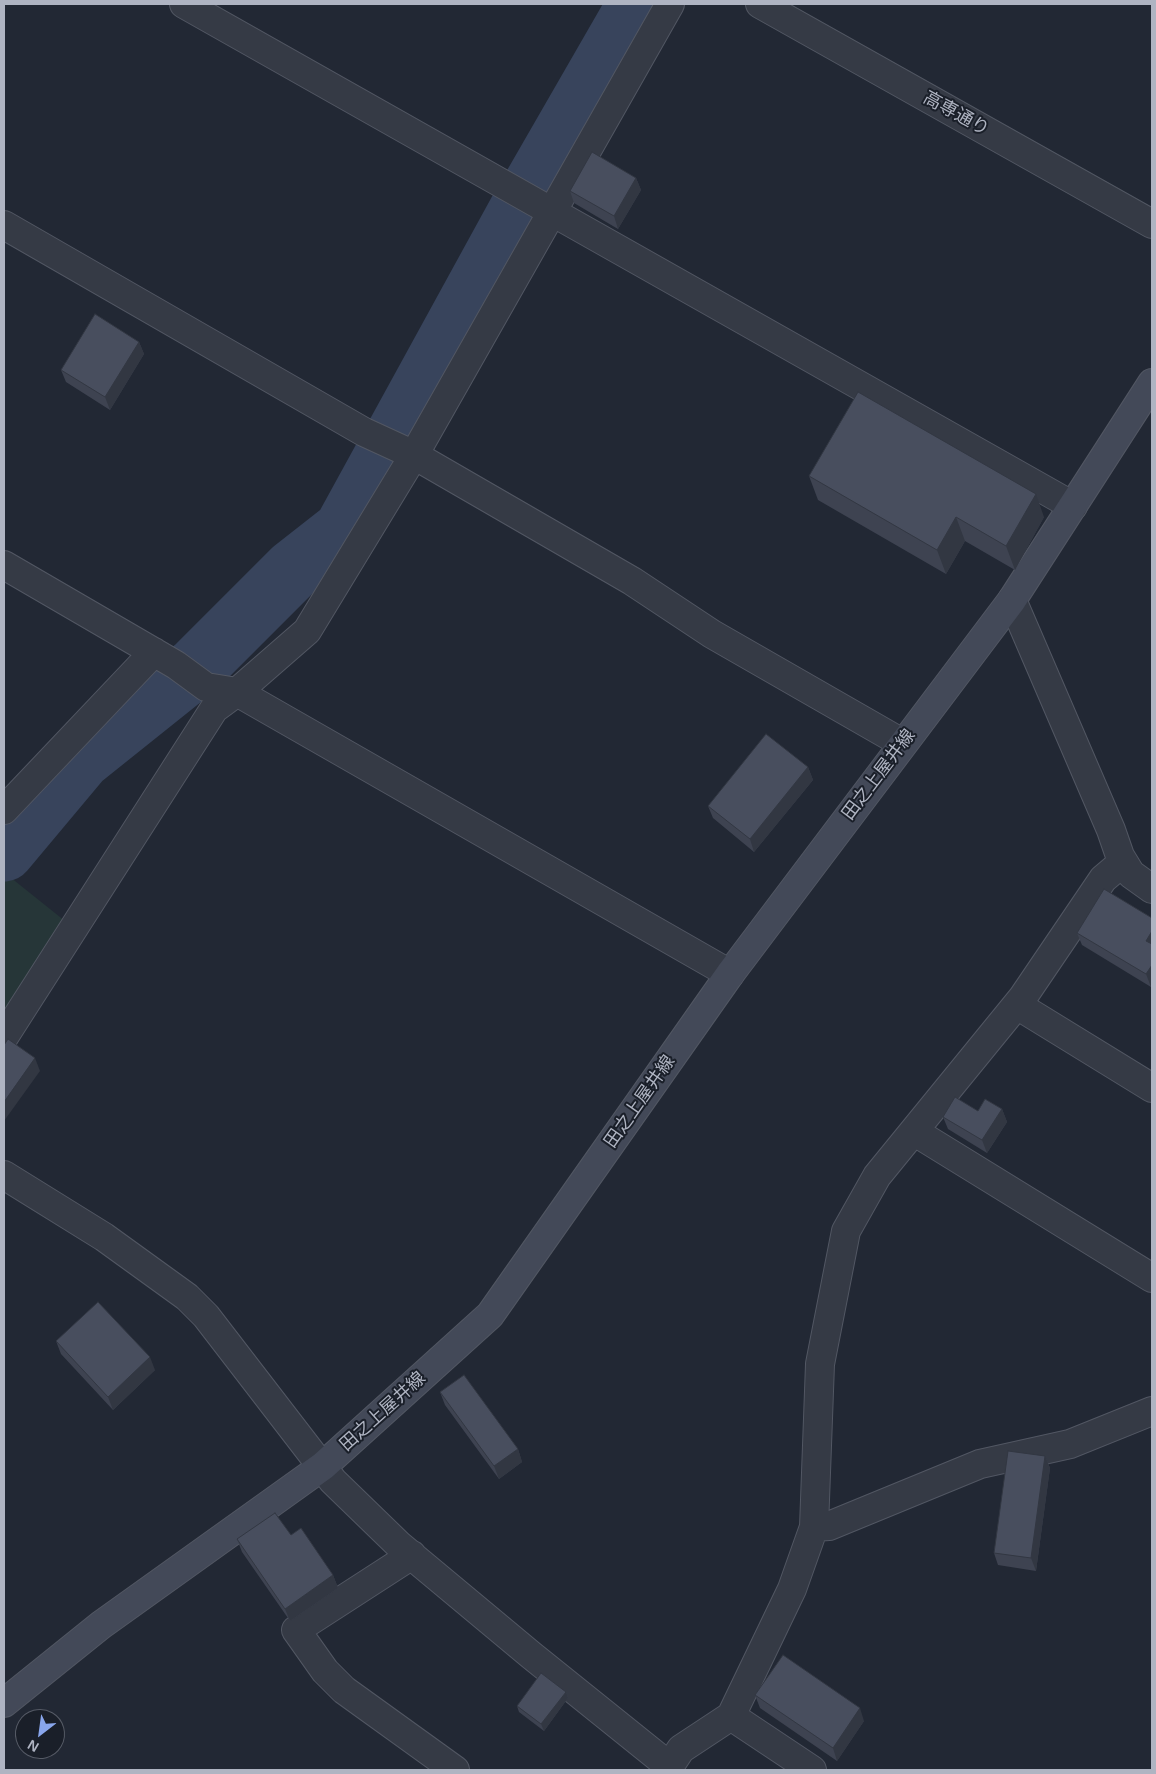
<!DOCTYPE html>
<meta charset="utf-8">
<style>
body{margin:0}
#map{position:relative;width:1156px;height:1774px;overflow:hidden;background:#222834;font-family:Arial,sans-serif}
canvas{display:block}
.frame{position:absolute;inset:0;border:5px solid #afb4c2;pointer-events:none}
.north{position:absolute;left:15px;top:1709px;width:50px;height:50px;box-sizing:border-box;background:#1a1f29;border:1px solid #565b66;border-radius:50%;rotate:210deg;font-size:14px;font-weight:700;line-height:20px;text-align:center;color:#afb4c2}
.north::after{content:'';display:block;margin:auto;width:18px;height:22px;background:#89a6ec;clip-path:polygon(50% 0,100% 100%,50% 72%,0 100%)}
</style>
<div id="map">
<canvas width="1156" height="1774"></canvas>
<div class="frame"></div>
<div class="north">N</div>
</div>
<script>
const context = document.querySelector('canvas').getContext('2d');
context.lineJoin = 'round';
function paint(path, color) { context.fillStyle = color; context.fill(path, 'evenodd'); }
const toPath = rows => new Path2D(rows.map(r => 'M' + r).join(''));
function strokePath(path, color, width, dash) { context.strokeStyle = color; context.lineWidth = width; context.lineCap = dash ? 'butt' : 'round'; context.setLineDash(dash || []); context.stroke(path); }
function label(font, color, halo, rows, align = 'center') {
  context.font = font + ' Arial,"Noto Sans JP",sans-serif'; context.lineWidth = 4; context.setLineDash([]); context.textBaseline = 'middle'; context.strokeStyle = halo; context.fillStyle = color; for (const [text, x, y, turn = 0] of rows) {
    context.save(); context.translate(x, y); context.rotate((+turn || 0) * Math.PI / 180); context.textAlign = isNaN(turn) ? turn : align; if (halo) context.strokeText(text, 0, 0); context.fillText(text, 0, 0); context.restore();
  }
}
paint(toPath([
 [5,873,65,921,4,1015,4,875]
]), '#263638');
strokePath(toPath([
 [4,851,81,759,196,667,293,570,344,530,520,209,638,4]
]), '#38445c', 61);
const minor = toPath([
 [184,4,1073,506],
 [4,225,364,432,414,455,632,581,712,634,902,743],
 [4,565,176,665,206,687,237,692,730,974],
 [1012,600,1111,830,1120,856,1131,874,1152,889],
 [4,810,154,652],
 [1017,1005,1152,1088],
 [4,1037,214,709,237,692,307,631,414,455,670,4],
 [915,1132,1152,1278],
 [4,1175,104,1237,187,1297,206,1316,333,1481,399,1545,531,1655,669,1766],
 [814,1527,829,1526,980,1464,1070,1444,1152,1411],
 [412,1555,296,1630,325,1671,344,1690,455,1770],
 [731,1716,792,1589,814,1527,820,1364,846,1231,877,1176,1023,997,1103,879,1123,862],
 [667,1770,681,1749,731,1716,812,1770]
]);
const tertiary = toPath([
 [760,4,1152,224]
]);
const secondary = toPath([
 [4,1703,101,1625,323,1466,490,1315,730,974,1012,600,1152,383]
]);
strokePath(minor, '#525763', 30);
strokePath(tertiary, '#525763', 30);
strokePath(secondary, '#525763', 30);
strokePath(minor, '#353a45', 28);
strokePath(tertiary, '#353a45', 28);
strokePath(secondary, '#434958', 28);
paint(toPath([
 [636,178,641,190,618,229,574,203,570,191],
 [139,342,144,354,110,410,66,382,61,370],
 [809,476,1044,517,1015,570,965,541,946,574,818,500],
 [808,767,813,780,754,852,713,818,708,806],
 [1152,918,1151,987,1082,945,1077,933],
 [1002,1109,1007,1122,987,1153,948,1129,943,1117,978,1111],
 [56,1341,155,1370,113,1410,61,1354],
 [440,1392,518,1449,522,1462,499,1479,445,1405],
 [1045,1456,1050,1468,1036,1571,998,1565,994,1553],
 [291,1535,333,1575,338,1588,290,1621,242,1552,237,1539],
 [566,1692,568,1698,544,1731,519,1712,517,1706],
 [755,1695,864,1721,837,1761,760,1708]
]), '#3e4351');
paint(toPath([
 [636,178,641,190,618,229,614,216],
 [139,342,144,354,110,410,105,397],
 [1036,494,1044,517,1015,570,1006,546],
 [956,517,965,541,946,574,937,550],
 [808,767,813,780,754,852,750,839],
 [1152,931,1152,951,1146,941],
 [1152,965,1152,985,1151,987,1146,974],
 [35,1058,40,1071,4,1121,4,1102],
 [1002,1109,1007,1122,987,1153,982,1140],
 [150,1357,155,1370,113,1410,108,1397],
 [518,1449,522,1462,499,1479,494,1466],
 [1045,1456,1050,1468,1036,1571,1031,1558],
 [333,1575,338,1588,290,1621,285,1609],
 [566,1692,568,1698,544,1731,541,1724],
 [860,1708,864,1721,837,1761,833,1748]
]), '#323742');
const building = toPath([
 [592,152,636,178,614,216,570,191,592,152],
 [95,314,139,342,105,397,61,370,95,314],
 [858,392,1036,494,1006,546,956,517,937,550,809,476,858,392],
 [766,734,808,767,750,839,708,806,766,734],
 [1104,889,1152,918,1152,931,1146,941,1152,944,1152,965,1146,974,1077,933,1104,889],
 [8,1039,35,1058,4,1102,4,1045,8,1039],
 [955,1097,978,1111,985,1099,1002,1109,982,1140,943,1117,955,1097],
 [98,1302,150,1357,108,1397,56,1341,98,1302],
 [464,1375,518,1449,494,1466,440,1392,464,1375],
 [1008,1451,1045,1456,1031,1558,994,1553,1008,1451],
 [275,1513,291,1535,301,1528,333,1575,285,1609,237,1539,275,1513],
 [783,1655,860,1708,833,1748,755,1695,783,1655],
 [541,1673,566,1692,541,1724,517,1706,541,1673]
]);
paint(building, '#484e5e');
strokePath(building, '#323742', 1);
label('18px', '#afb4c2', '#1a1f29', [
 ["高専通り",956,114,29],
 ["田之上屋井線",879,775,-53],
 ["田之上屋井線",640,1102,-55],
 ["田之上屋井線",383,1412,-42]
]);
</script>
